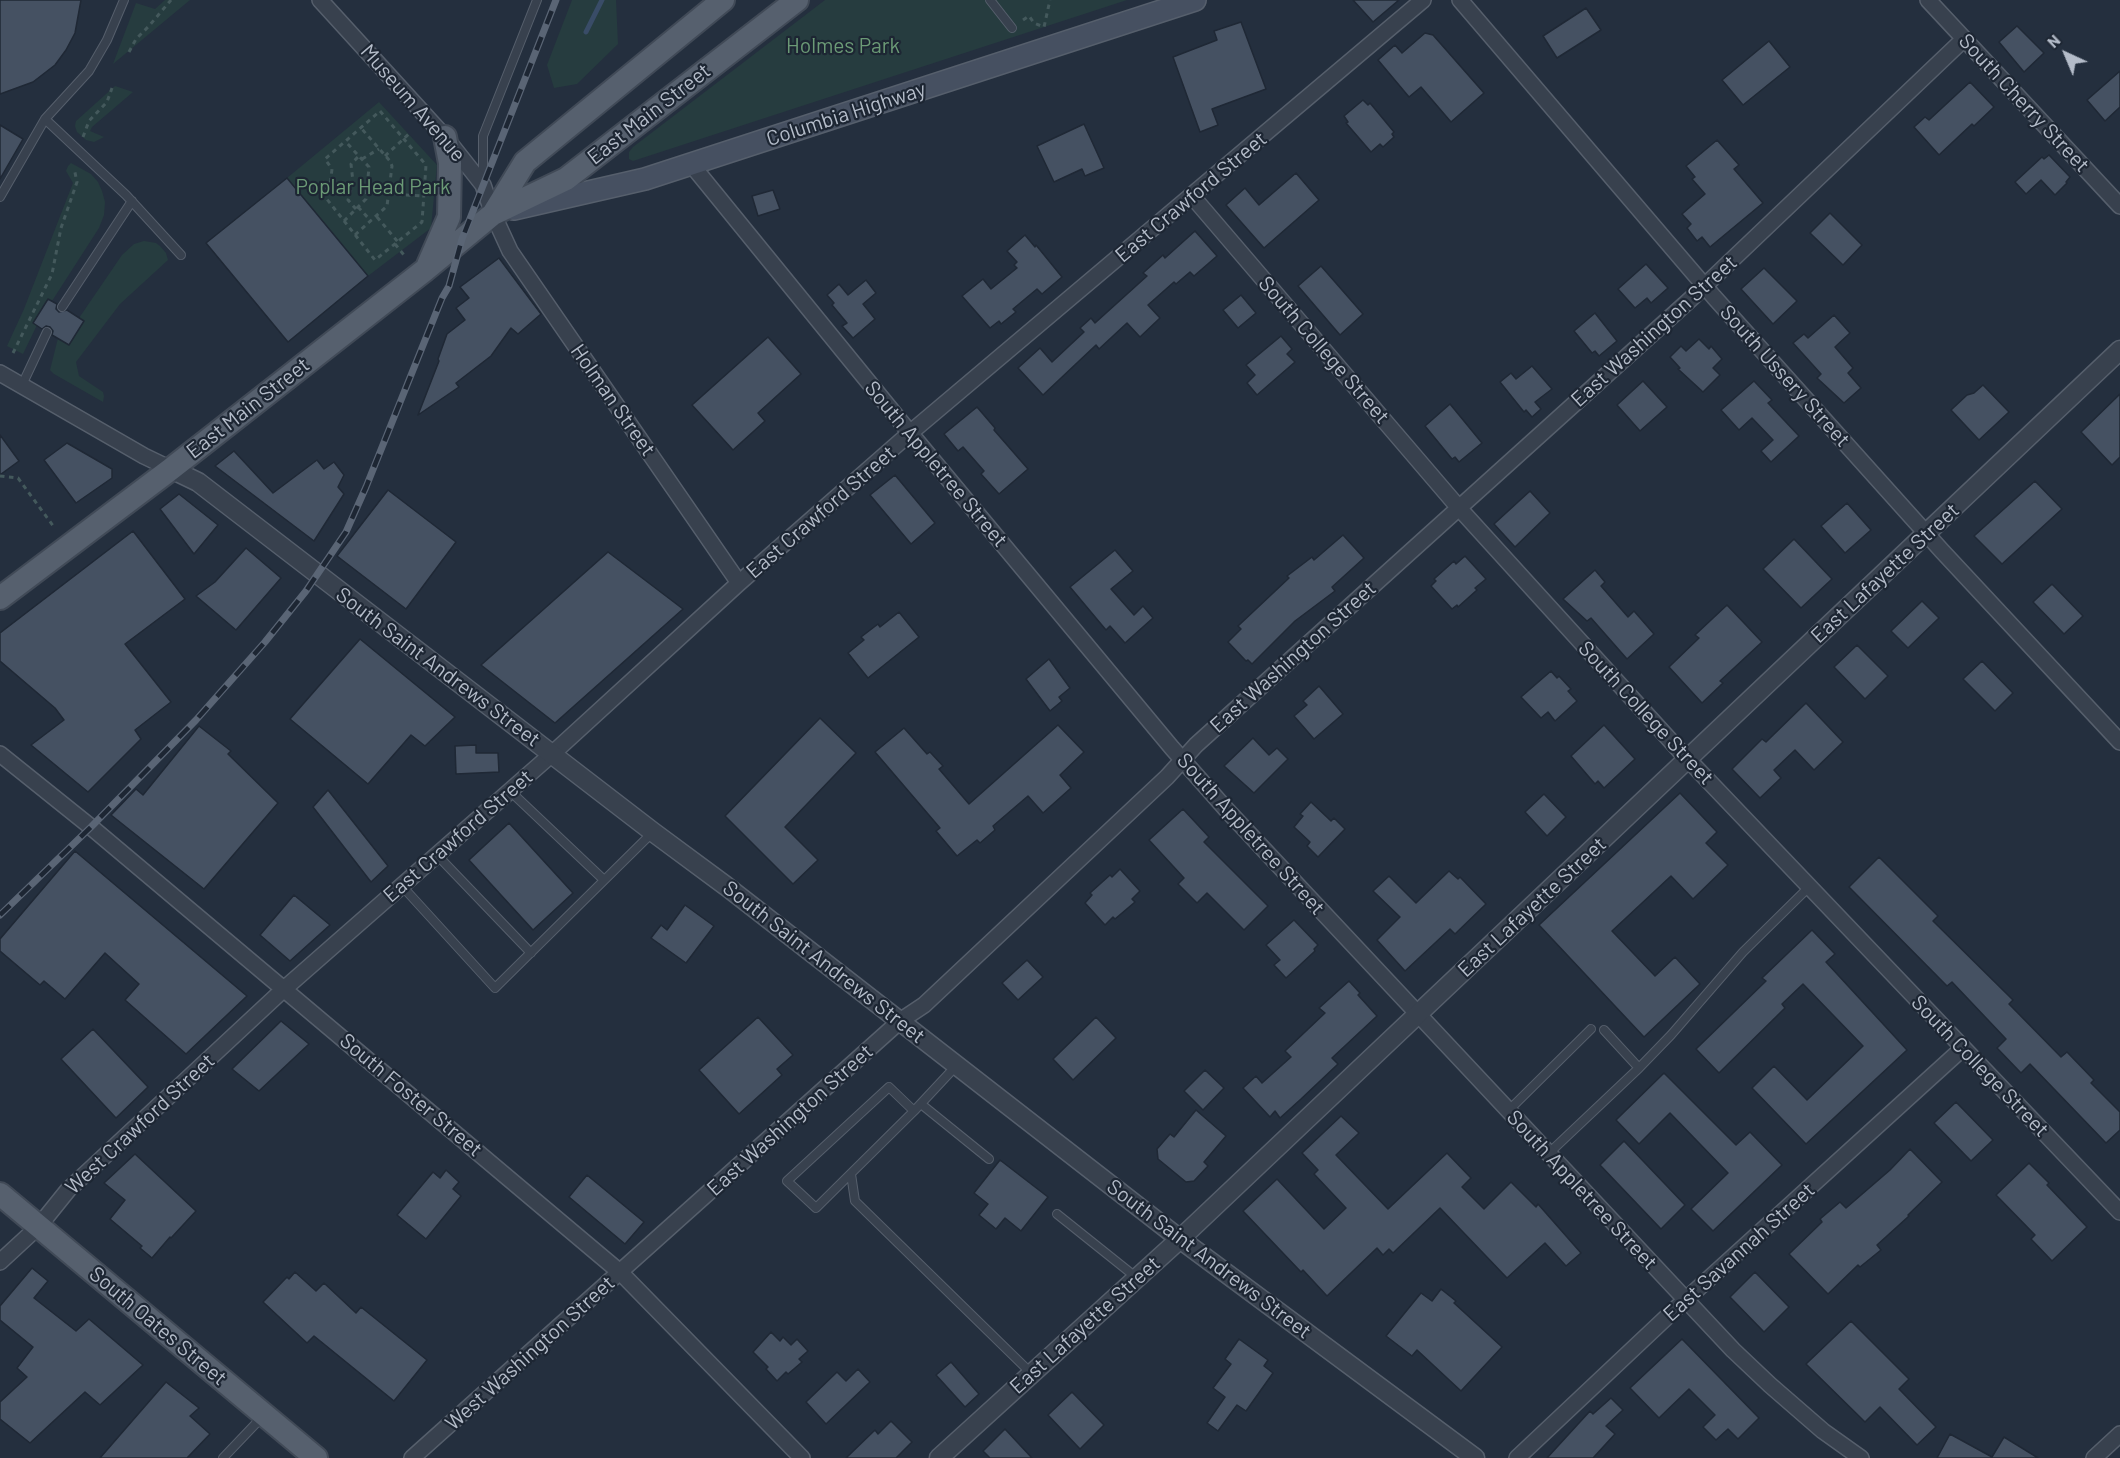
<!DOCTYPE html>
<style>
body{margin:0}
#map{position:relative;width:2120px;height:1458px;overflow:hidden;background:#242f3e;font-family:Barlow,sans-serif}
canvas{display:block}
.north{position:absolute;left:2036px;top:24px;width:60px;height:60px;-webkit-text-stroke:4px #1d2633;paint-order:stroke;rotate:316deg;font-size:16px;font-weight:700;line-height:24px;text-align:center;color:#b4bcc9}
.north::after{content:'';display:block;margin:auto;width:21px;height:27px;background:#b4bcc9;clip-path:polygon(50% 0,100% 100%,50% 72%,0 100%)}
</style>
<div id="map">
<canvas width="2120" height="1458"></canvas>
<div class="north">N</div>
</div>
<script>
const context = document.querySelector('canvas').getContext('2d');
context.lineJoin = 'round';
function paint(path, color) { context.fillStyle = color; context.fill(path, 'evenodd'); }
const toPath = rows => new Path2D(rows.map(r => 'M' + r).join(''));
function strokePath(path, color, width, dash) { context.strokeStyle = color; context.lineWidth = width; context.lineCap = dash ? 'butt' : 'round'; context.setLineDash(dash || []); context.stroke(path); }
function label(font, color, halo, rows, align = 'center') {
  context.font = font + ' Barlow,sans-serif'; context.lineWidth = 4.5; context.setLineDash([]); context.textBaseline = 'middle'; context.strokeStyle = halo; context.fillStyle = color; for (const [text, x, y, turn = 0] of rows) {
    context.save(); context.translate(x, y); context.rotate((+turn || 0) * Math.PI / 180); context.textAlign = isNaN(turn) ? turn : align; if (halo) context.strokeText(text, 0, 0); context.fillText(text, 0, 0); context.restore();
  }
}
paint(toPath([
 [165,0,190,0,113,64,136,3,155,9],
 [572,0,616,0,618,44,577,84,554,88,547,65],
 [825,0,1127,0,633,161,629,159,629,152,633,147],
 [115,86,133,92,92,127,90,131,104,137,94,142,86,140,77,132,75,126,76,121],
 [379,102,437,165,431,228,368,276,287,178],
 [71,163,91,174,98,182,102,191,105,202,104,215,99,228,52,301,48,299,33,323,37,325,23,354,7,346,24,309,73,183,66,171,68,166],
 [144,241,156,243,160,246,166,253,168,260,120,304,76,362,79,376,103,392,104,396,103,402,54,374,50,370,58,338,69,345,84,321,79,318,122,255,134,244]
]), '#263c3f');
strokePath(toPath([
 [586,32,602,0]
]), '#394c67', 5);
const building = toPath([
 [0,0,81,0,75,33,66,50,55,65,33,82,0,94,0,0],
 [1353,0,1399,0,1373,22,1353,0],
 [1586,8,1601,30,1557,58,1543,36,1586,8],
 [1241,22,1266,89,1212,109,1218,125,1200,132,1173,57,1217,40,1214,31,1241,22],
 [2017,26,2044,53,2024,72,1999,42,2017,26],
 [1425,33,1433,35,1484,93,1451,122,1421,87,1409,97,1378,60,1395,45,1402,53,1425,33],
 [1769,41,1790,67,1743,105,1722,80,1769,41],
 [2120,71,2120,107,2105,121,2087,100,2120,71],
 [1970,82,1994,107,1974,126,1972,124,1939,155,1914,127,1925,117,1929,120,1970,82],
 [1363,100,1368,105,1370,103,1394,132,1392,134,1394,137,1383,147,1380,144,1371,152,1346,123,1348,122,1344,116,1363,100],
 [1084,124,1104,168,1085,176,1082,169,1054,182,1037,146,1084,124],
 [0,125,23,139,0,179,0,125],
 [1717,140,1739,165,1734,169,1763,203,1710,247,1702,237,1697,241,1687,228,1691,224,1682,214,1705,194,1692,179,1695,177,1686,166,1717,140],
 [2049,155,2070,177,2066,182,2067,183,2055,195,2041,180,2026,194,2015,182,2042,157,2044,159,2049,155],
 [1296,173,1319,200,1264,248,1226,205,1245,188,1259,205,1296,173],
 [287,178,368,276,288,342,206,243,287,178],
 [773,190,780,209,758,216,752,196,773,190],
 [1830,213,1862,245,1843,265,1810,233,1830,213],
 [1195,231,1217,256,1194,276,1190,272,1176,284,1174,282,1148,305,1160,318,1140,337,1127,323,1099,349,1096,345,1043,395,1018,368,1040,348,1052,362,1084,332,1080,328,1091,318,1095,323,1147,276,1143,273,1163,255,1165,258,1195,231],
 [1025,235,1035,247,1036,245,1062,277,1042,294,1037,289,1013,309,1016,312,1001,324,999,321,990,328,962,296,983,279,991,289,1017,268,1014,265,1017,262,1007,251,1025,235],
 [499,258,541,314,518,334,511,328,491,356,456,383,459,387,418,415,439,361,438,359,447,334,465,320,456,308,469,298,460,287,499,258],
 [1646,264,1668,288,1651,303,1647,298,1635,308,1618,289,1646,264],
 [1321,266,1363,314,1340,335,1298,286,1321,266],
 [1764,268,1797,301,1773,324,1741,289,1764,268],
 [866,280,876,293,863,304,875,319,853,338,842,326,847,323,832,305,834,303,827,295,839,284,848,295,866,280],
 [1241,295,1256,313,1238,328,1223,310,1241,295],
 [48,299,57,304,56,309,59,312,67,310,84,321,69,345,52,335,53,331,50,327,46,326,42,329,33,323,48,299],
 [1595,313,1617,341,1599,356,1595,351,1592,353,1574,331,1595,313],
 [1834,315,1850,333,1835,347,1853,368,1848,373,1861,388,1844,403,1817,378,1821,374,1793,343,1804,334,1808,338,1834,315],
 [1281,336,1292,349,1287,354,1295,362,1257,395,1247,383,1255,375,1246,365,1281,336],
 [768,337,801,374,758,413,765,421,733,450,692,405,768,337],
 [1699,339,1709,349,1711,346,1722,359,1713,368,1720,375,1703,392,1678,369,1680,368,1670,357,1681,346,1686,351,1699,339],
 [1532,366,1552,389,1535,402,1541,409,1532,417,1526,410,1524,412,1500,382,1511,373,1516,379,1532,366],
 [1643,381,1667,407,1640,431,1617,405,1643,381],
 [1754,381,1772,400,1768,403,1799,436,1771,462,1761,451,1773,440,1752,418,1739,430,1721,410,1754,381],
 [1983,385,2009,412,1979,440,1951,410,1967,395,1974,393,1983,385],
 [2120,394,2120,457,2112,465,2081,432,2120,394],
 [1450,404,1482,443,1459,462,1455,457,1452,459,1425,426,1450,404],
 [977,407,995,428,994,430,1028,469,999,494,981,474,984,471,963,447,958,451,944,434,977,407],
 [0,435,19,461,0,475,0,435],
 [67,443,112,469,112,478,76,503,44,460,67,443],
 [234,451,273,493,317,460,324,469,334,462,344,475,338,487,344,494,314,541,215,466,234,451],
 [895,475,935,523,911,544,870,495,895,475],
 [2035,481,2062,509,2002,564,1974,536,2035,481],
 [388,490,456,542,406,609,337,556,388,490],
 [1530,491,1550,513,1515,547,1494,524,1530,491],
 [179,494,218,525,194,554,160,509,179,494],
 [1847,503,1871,530,1845,553,1821,526,1847,503],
 [133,531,185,599,125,644,171,702,135,730,141,739,88,792,31,745,64,720,55,708,0,661,0,633,133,531],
 [1343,535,1364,558,1332,587,1335,591,1295,621,1252,664,1248,660,1246,661,1228,642,1241,629,1238,626,1289,578,1287,576,1312,557,1314,560,1343,535],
 [1794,539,1832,579,1801,608,1763,569,1794,539],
 [246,548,281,578,236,630,196,596,215,582,246,548],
 [1115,550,1133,571,1111,589,1134,615,1143,606,1153,618,1125,643,1110,626,1106,630,1070,587,1115,550],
 [608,552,683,609,555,723,481,665,608,552],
 [1465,556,1486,579,1475,588,1477,590,1458,607,1457,605,1452,609,1431,586,1436,581,1434,579,1454,561,1456,564,1465,556],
 [1595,570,1605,582,1601,586,1628,617,1634,611,1654,634,1627,659,1591,618,1587,621,1563,599,1595,570],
 [2052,584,2083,616,2064,634,2033,602,2052,584],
 [1922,601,1939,618,1908,648,1891,631,1922,601],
 [1727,605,1762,642,1720,681,1723,683,1702,703,1669,667,1699,638,1695,635,1727,605],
 [899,612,919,637,868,678,848,653,864,640,861,637,878,624,880,627,899,612],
 [360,639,455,717,425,746,411,735,368,784,290,719,360,639],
 [1857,645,1888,676,1865,699,1834,667,1857,645],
 [1049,659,1070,688,1059,697,1062,701,1050,711,1026,679,1049,659],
 [1982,661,2013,693,1995,711,1963,679,1982,661],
 [1551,671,1557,678,1559,676,1571,689,1568,691,1577,701,1555,721,1548,712,1541,718,1521,697,1551,671],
 [1319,686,1343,714,1314,739,1294,716,1307,705,1303,701,1319,686],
 [1806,703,1843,742,1814,770,1795,750,1774,770,1781,778,1760,798,1732,769,1762,739,1766,742,1806,703],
 [820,718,856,753,785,827,818,860,793,884,725,816,820,718],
 [1058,725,1084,752,1060,775,1071,788,1043,813,1028,796,993,826,995,830,980,843,977,840,957,856,936,831,940,828,875,752,904,728,927,754,930,752,943,766,939,769,969,804,1058,725],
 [1604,725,1635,759,1604,788,1598,781,1595,784,1571,756,1604,725],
 [199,726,231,751,228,754,278,803,204,889,111,815,136,789,143,795,199,726],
 [1253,738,1269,755,1277,748,1288,759,1254,793,1224,766,1253,738],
 [476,745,476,753,498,753,499,772,456,774,455,746,476,745],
 [328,790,388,866,371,882,313,807,328,790],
 [1680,793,1717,832,1706,843,1728,865,1693,899,1671,876,1612,931,1655,976,1675,957,1700,984,1644,1037,1539,925,1680,793],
 [1544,794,1566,817,1547,836,1525,812,1544,794],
 [1311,802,1331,821,1334,818,1345,829,1318,857,1307,846,1310,842,1294,827,1303,816,1300,814,1311,802],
 [1183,809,1209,837,1204,842,1268,906,1244,930,1207,893,1197,903,1178,884,1184,878,1149,840,1183,809],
 [509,823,573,893,533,930,469,860,509,823],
 [75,851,247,996,186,1054,125,1000,139,984,105,953,65,999,44,981,40,985,0,951,0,939,75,851],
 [1879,857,1938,916,1933,921,2013,1000,2009,1004,2061,1057,2067,1052,2094,1080,2091,1083,2120,1112,2120,1130,2106,1143,2030,1064,2021,1073,1997,1048,2006,1039,1952,982,1947,986,1849,887,1879,857],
 [1120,869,1140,891,1132,899,1135,902,1115,919,1113,917,1105,925,1085,903,1092,895,1090,893,1110,875,1112,877,1120,869],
 [1449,871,1458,879,1460,877,1486,904,1455,934,1450,929,1405,971,1377,940,1400,917,1373,891,1389,876,1416,903,1449,871],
 [294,895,330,925,290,961,260,935,294,895],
 [685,905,714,926,686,963,651,938,661,925,667,930,685,905],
 [1294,920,1318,945,1314,949,1315,951,1286,978,1274,965,1280,960,1266,945,1294,920],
 [1812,930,1835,954,1826,962,1907,1050,1806,1144,1752,1088,1774,1066,1807,1100,1863,1046,1803,984,1782,1004,1785,1008,1719,1073,1696,1049,1766,981,1762,978,1812,930],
 [1027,960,1043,977,1018,1000,1002,983,1027,960],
 [1349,981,1360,993,1358,995,1377,1016,1332,1058,1338,1064,1301,1099,1280,1118,1275,1111,1270,1117,1243,1088,1256,1076,1262,1083,1291,1057,1285,1051,1325,1013,1319,1008,1349,981],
 [758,1017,793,1055,777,1069,782,1075,739,1114,699,1070,758,1017],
 [1096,1017,1116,1038,1073,1080,1053,1059,1096,1017],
 [281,1021,309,1044,259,1091,232,1069,281,1021],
 [93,1029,148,1087,116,1118,61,1059,93,1029],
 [1205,1070,1224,1088,1203,1110,1184,1091,1205,1070],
 [1664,1073,1736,1145,1750,1132,1782,1165,1713,1231,1691,1209,1728,1173,1670,1113,1639,1144,1616,1120,1664,1073],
 [1956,1102,1993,1140,1971,1161,1934,1123,1956,1102],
 [1196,1110,1226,1136,1204,1162,1208,1166,1194,1181,1186,1182,1158,1159,1157,1149,1170,1134,1174,1137,1196,1110],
 [1341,1116,1359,1133,1336,1155,1388,1209,1447,1153,1471,1178,1462,1187,1484,1209,1511,1182,1536,1207,1538,1204,1581,1253,1566,1266,1545,1243,1507,1278,1440,1208,1393,1253,1389,1249,1383,1255,1377,1248,1327,1296,1303,1270,1301,1272,1243,1211,1277,1179,1324,1229,1346,1208,1314,1174,1318,1170,1302,1153,1341,1116],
 [1624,1141,1685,1205,1661,1229,1600,1165,1624,1141],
 [1910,1149,1942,1182,1908,1215,1909,1216,1877,1245,1881,1250,1860,1267,1858,1265,1828,1294,1789,1254,1822,1222,1820,1219,1840,1202,1846,1208,1890,1170,1910,1149],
 [135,1154,196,1211,171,1238,170,1237,152,1258,140,1248,142,1246,110,1219,125,1200,104,1183,135,1154],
 [1000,1160,1048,1197,1021,1231,1005,1218,996,1229,979,1215,988,1204,974,1193,1000,1160],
 [2029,1163,2049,1183,2047,1185,2087,1227,2052,1261,2031,1239,2035,1235,1996,1195,2029,1163],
 [446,1170,459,1182,453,1189,461,1196,426,1239,397,1215,433,1172,440,1178,446,1170],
 [587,1175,644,1222,625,1244,569,1197,587,1175],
 [32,1268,48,1281,34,1298,76,1331,89,1319,143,1365,100,1405,85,1392,30,1443,0,1419,0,1402,27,1377,17,1368,33,1347,0,1320,0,1306,32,1268],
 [295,1272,316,1291,324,1283,356,1313,361,1307,427,1360,394,1401,314,1336,307,1343,263,1302,287,1277,289,1279,295,1272],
 [1755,1272,1789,1307,1764,1332,1730,1297,1755,1272],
 [1441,1289,1456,1301,1454,1303,1502,1347,1461,1391,1417,1350,1412,1356,1386,1336,1421,1293,1432,1301,1441,1289],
 [1851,1321,1909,1379,1899,1389,1936,1427,1917,1445,1880,1407,1865,1422,1806,1364,1851,1321],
 [771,1332,780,1341,783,1337,791,1345,797,1339,808,1351,799,1359,802,1362,788,1374,786,1372,777,1381,766,1369,768,1367,753,1352,771,1332],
 [1239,1339,1268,1360,1264,1366,1273,1373,1246,1411,1237,1405,1218,1431,1207,1423,1225,1397,1213,1388,1231,1364,1225,1359,1239,1339],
 [1682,1339,1759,1418,1738,1439,1728,1429,1716,1440,1703,1427,1715,1415,1689,1389,1659,1418,1630,1388,1682,1339],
 [951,1362,979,1394,965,1407,936,1375,951,1362],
 [858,1369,870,1382,826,1424,806,1402,837,1372,846,1381,858,1369],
 [166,1382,199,1408,190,1416,210,1434,187,1458,100,1458,166,1382],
 [1072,1392,1104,1425,1080,1449,1048,1415,1072,1392],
 [1611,1398,1623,1410,1606,1426,1615,1434,1593,1458,1547,1458,1590,1411,1593,1414,1611,1398],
 [891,1421,912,1442,896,1458,846,1458,875,1430,878,1434,891,1421],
 [1005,1429,1032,1458,990,1458,983,1451,1005,1429],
 [1950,1434,1992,1457,2004,1437,2038,1458,1937,1458,1950,1434]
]);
paint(building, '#455162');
strokePath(building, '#1f2835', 1.5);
const service = toPath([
 [990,0,1012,28],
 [45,119,126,195,181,255],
 [483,181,483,136,537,0],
 [0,197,45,119,89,71,107,40,124,0],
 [62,307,132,201],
 [22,385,47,332],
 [510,791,604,880],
 [437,855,531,953],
 [402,886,495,988,653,832],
 [1639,1068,1671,1035,1743,952,1809,887],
 [921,1104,989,1159],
 [914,1111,816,1208,787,1181,889,1087,914,1111,956,1066],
 [1508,1111,1591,1029],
 [1548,1154,1639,1068,1604,1030],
 [851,1174,855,1201,1032,1374],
 [1057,1214,1137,1278],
 [223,1458,263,1416]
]);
const minor = toPath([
 [320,0,445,137,483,185,493,214,510,251,739,583],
 [1460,0,1714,297,1942,551,2120,742],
 [1928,0,2120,206],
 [691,164,901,422,1172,748,1225,808,1733,1350,1770,1385,1823,1431,1861,1458],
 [1192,196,1459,508,1679,750,2120,1212],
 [0,373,144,456,171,469],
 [0,754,91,827,621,1273,802,1458],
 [0,1262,39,1226,68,1190,284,989,552,754,739,583,910,433,1423,0],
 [412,1458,900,1021,924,1005,1167,777,1196,745,1694,296,1964,39],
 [1517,1458,1670,1314,1963,1048],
 [2094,1458,2120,1434]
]);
const tertiary = toPath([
 [171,469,198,482,653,832,726,886,1180,1239,1475,1458],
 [939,1458,1180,1239,2120,350]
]);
const secondary = toPath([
 [514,209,645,179,1195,0]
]);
const primary = toPath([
 [493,214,525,162,723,0],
 [428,265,449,217,450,163,445,137],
 [0,598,171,469,425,270,493,214,566,179,797,0],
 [0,1194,316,1458]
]);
strokePath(service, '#565f6c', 10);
strokePath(minor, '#565f6c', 18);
strokePath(tertiary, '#565f6c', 21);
strokePath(secondary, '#565f6c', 24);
strokePath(primary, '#414a57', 26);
strokePath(toPath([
 [1023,20,1029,16,1034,23,1044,27,1050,0],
 [129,52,136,39,149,26,171,0],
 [380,111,426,165,422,222,375,260,322,193,330,186,332,169,325,159,380,111],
 [83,137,89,121,107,102,112,88],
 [385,156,411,132],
 [362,159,379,149],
 [388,194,425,196],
 [358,207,371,221],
 [356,209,348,200,353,182,351,164,359,156],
 [377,217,398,242],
 [344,221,366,199,369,167,345,141],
 [355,235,387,206,392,166,390,161,361,128],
 [395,244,404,255],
 [13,353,52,274,61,228,77,182,74,168],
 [0,476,18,478,54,527]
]), '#44595c', 3, [4.5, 4.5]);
strokePath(service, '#38414e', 8);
strokePath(minor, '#38414e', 15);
strokePath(tertiary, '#38414e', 18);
strokePath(secondary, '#465061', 21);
strokePath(primary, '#56606e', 22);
const rail = toPath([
 [0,915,91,827,196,720,265,642,306,591,346,532,366,487,442,298,449,286,462,239,556,0]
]);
strokePath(rail, '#5a6575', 7);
strokePath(rail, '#1d2633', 4.5, [14]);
label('21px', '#6b9a76', '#1d2633', [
 ["Holmes Park",843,46],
 ["Poplar Head Park",373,187]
]);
label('21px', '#b4bcc9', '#1d2633', [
 ["Museum Avenue",413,103,49],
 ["South Cherry Street",2024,103,47],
 ["East Main Street",649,114,-38],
 ["Columbia Highway",846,114,-18],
 ["East Crawford Street",1191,197,-40],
 ["East Washington Street",1654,331,-42],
 ["South College Street",1324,350,49],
 ["South Ussery Street",1785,376,48],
 ["Holman Street",613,400,55],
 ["East Main Street",248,408,-38],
 ["South Appletree Street",936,464,50],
 ["East Crawford Street",821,512,-41],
 ["East Lafayette Street",1885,573,-43],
 ["East Washington Street",1293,657,-42],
 ["South Saint Andrews Street",438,667,37],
 ["South College Street",1646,713,47],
 ["South Appletree Street",1251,834,48],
 ["East Crawford Street",458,836,-41],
 ["East Lafayette Street",1532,907,-43],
 ["South Saint Andrews Street",824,962,38],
 ["South College Street",1980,1066,46],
 ["South Foster Street",411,1095,40],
 ["East Washington Street",790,1120,-42],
 ["West Crawford Street",140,1124,-43],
 ["South Appletree Street",1582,1190,47],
 ["East Savannah Street",1739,1252,-42],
 ["South Saint Andrews Street",1209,1259,37],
 ["East Lafayette Street",1085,1325,-42],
 ["South Oates Street",158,1326,40],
 ["West Washington Street",530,1353,-42]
]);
</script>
